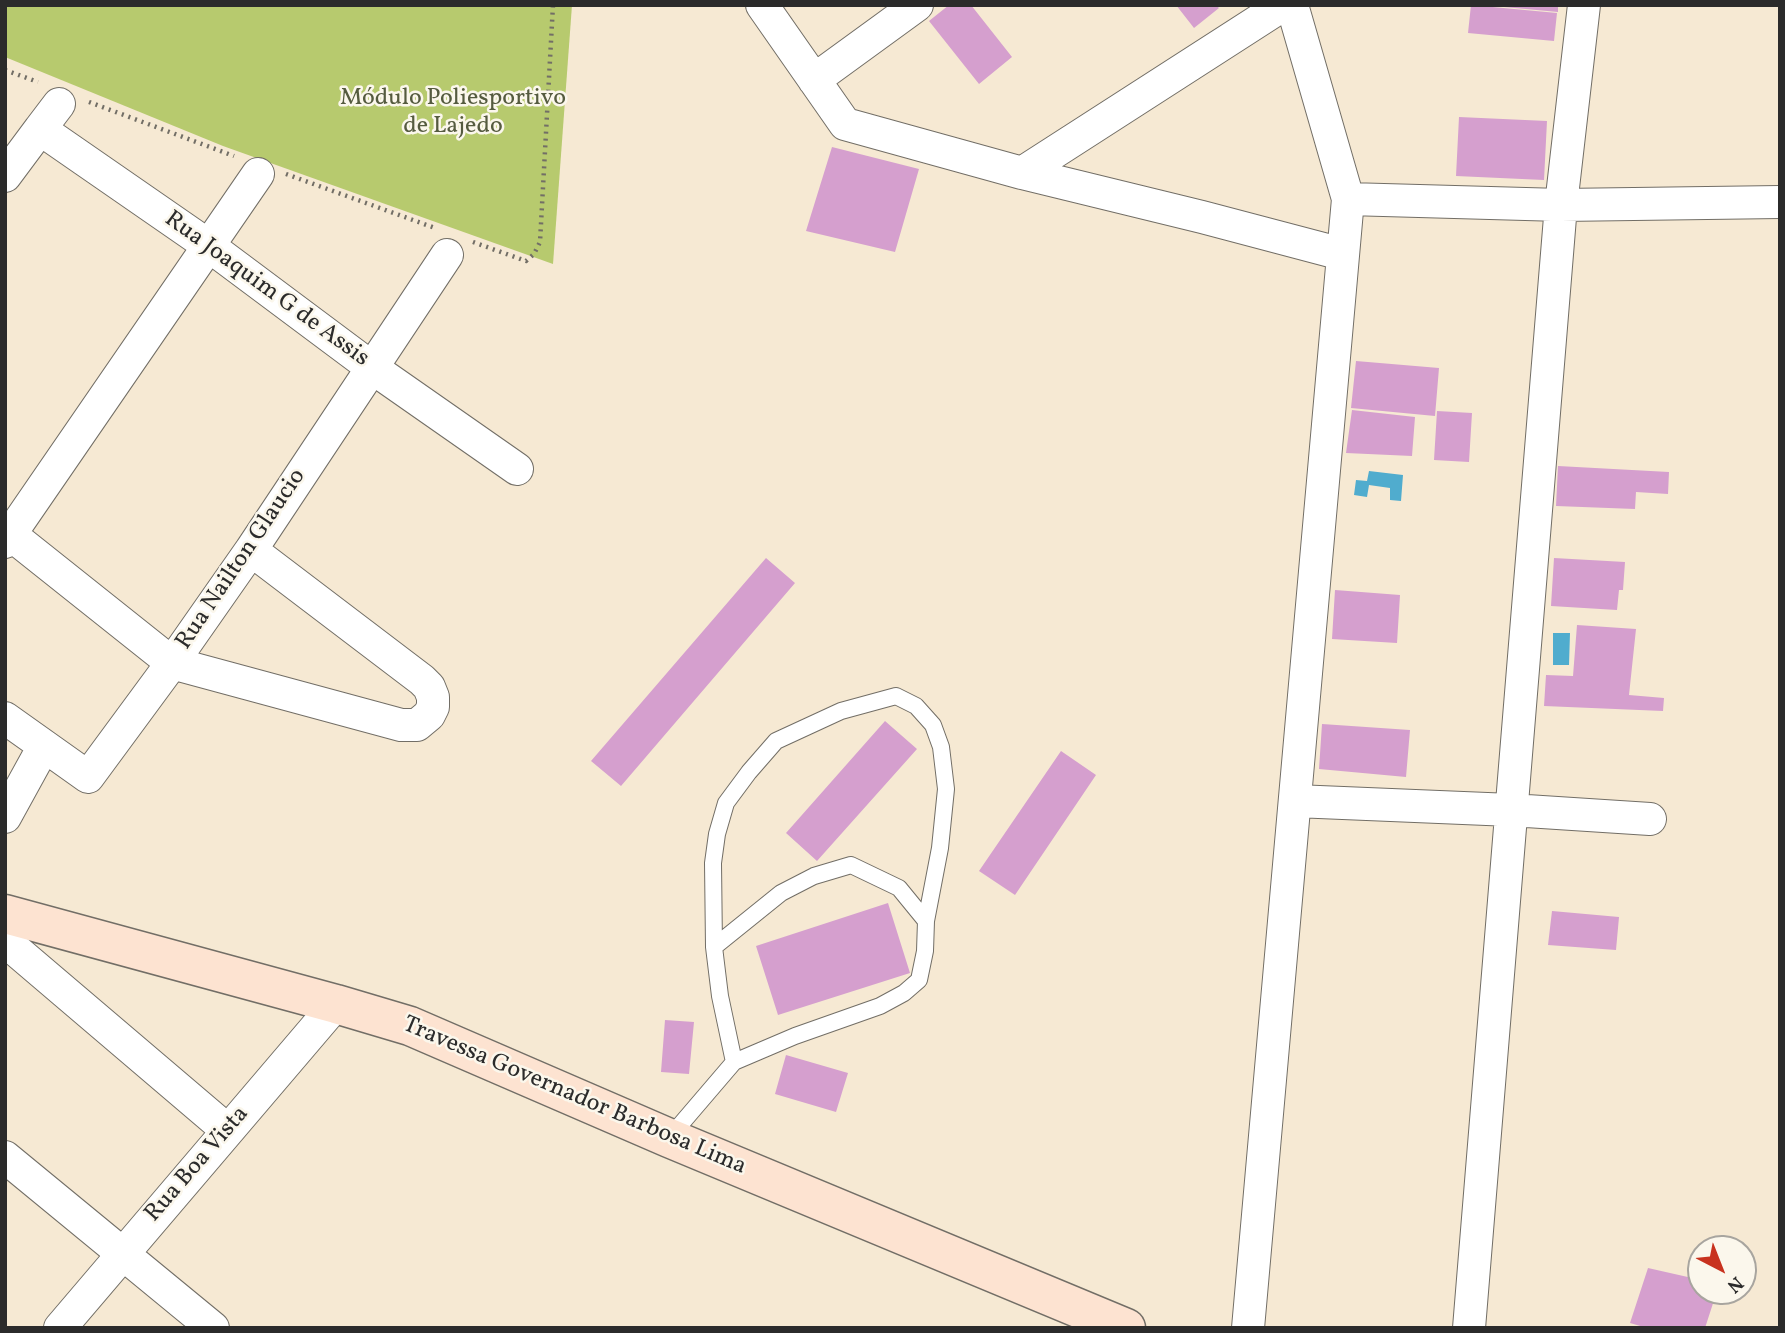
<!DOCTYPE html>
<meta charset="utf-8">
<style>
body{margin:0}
#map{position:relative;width:1785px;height:1333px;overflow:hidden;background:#f6e9d3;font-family:Vollkorn,serif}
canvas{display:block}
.frame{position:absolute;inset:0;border:7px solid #2b2b2b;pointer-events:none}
.north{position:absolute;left:1687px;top:1235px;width:70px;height:70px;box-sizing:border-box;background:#fbf7ec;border:2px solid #a8a59f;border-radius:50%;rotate:138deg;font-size:19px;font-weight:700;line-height:28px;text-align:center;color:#2b2b2b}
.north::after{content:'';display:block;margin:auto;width:24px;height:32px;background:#c8321e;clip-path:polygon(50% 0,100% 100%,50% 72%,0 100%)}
</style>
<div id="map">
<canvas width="1785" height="1333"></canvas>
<div class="frame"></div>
<div class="north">N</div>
</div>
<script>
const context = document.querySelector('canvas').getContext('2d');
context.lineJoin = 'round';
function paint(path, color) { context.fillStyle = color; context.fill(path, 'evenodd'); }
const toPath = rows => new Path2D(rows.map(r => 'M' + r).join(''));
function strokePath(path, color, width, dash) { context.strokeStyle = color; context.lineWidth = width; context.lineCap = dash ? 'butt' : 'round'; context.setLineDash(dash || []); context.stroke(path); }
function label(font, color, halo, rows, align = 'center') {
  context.font = font + ' Vollkorn,serif'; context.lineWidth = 5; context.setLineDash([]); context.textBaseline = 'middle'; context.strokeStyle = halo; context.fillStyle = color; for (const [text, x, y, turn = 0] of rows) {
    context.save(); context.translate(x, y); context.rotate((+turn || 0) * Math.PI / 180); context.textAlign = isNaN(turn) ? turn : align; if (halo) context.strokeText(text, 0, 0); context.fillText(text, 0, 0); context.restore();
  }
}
paint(toPath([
 [5,5,572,5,553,264,223,146,5,57]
]), '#b7ca6e');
paint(toPath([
 [1369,471,1403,475,1401,501,1390,500,1390,488,1369,485,1367,497,1354,495,1356,480,1367,481],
 [1553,633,1570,633,1569,665,1553,665]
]), '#50acce');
paint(toPath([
 [949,5,971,5,1012,57,979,84,929,21],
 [1176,5,1216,5,1219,8,1194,28],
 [1471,5,1557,13,1554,41,1468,33],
 [1504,5,1558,5,1558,12,1504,7],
 [1459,117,1547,121,1544,180,1456,176],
 [832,147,919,169,895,252,806,231],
 [1356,361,1439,368,1435,416,1351,408],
 [1352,410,1415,417,1412,456,1346,453],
 [1437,411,1472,413,1469,462,1434,460],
 [1558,466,1669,472,1668,494,1636,492,1635,509,1556,506],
 [766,558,795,583,621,786,591,761],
 [1554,558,1625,562,1623,590,1619,590,1617,610,1551,606],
 [1335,590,1400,595,1397,643,1332,639],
 [1577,625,1636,629,1629,695,1664,698,1663,711,1544,706,1546,675,1573,676],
 [885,721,917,749,817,861,786,833],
 [1322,724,1410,730,1406,777,1319,769],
 [1061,751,1096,775,1015,895,979,871],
 [888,903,910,973,778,1015,756,946],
 [1552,911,1619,917,1616,950,1548,945],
 [665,1020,694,1022,689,1074,661,1072],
 [786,1055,848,1073,836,1112,775,1094],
 [1648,1268,1701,1280,1701,1291,1717,1291,1705,1328,1647,1328,1630,1323]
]), '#d59fce');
const lane = toPath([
 [714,947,781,893,814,876,851,865,899,888,926,921,925,951,919,980,904,993,880,1006,795,1036,734,1062],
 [669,1138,734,1062,720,996,714,947,713,863,717,834,726,803,749,772,776,741,841,711,896,696,916,706,933,725,941,747,946,789,940,848,926,921]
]);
const street = toPath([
 [762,5,845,124,1022,173,1202,217,1342,254],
 [814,80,917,5],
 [59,104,40,129,209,246,371,367,517,469],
 [1022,173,1283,5],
 [5,176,40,129],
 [1348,199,1561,205,1780,202],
 [5,530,172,663,401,725,417,725,429,715,433,707,433,697,429,687,422,680,251,550],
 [5,542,258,174],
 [5,718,88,777,172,663,251,550,447,255],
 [1295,801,1511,810,1650,819],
 [5,817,44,746],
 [5,941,227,1130],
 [5,1157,213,1328],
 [60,1328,336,1004],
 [1248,1328,1348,199,1292,5],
 [1469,1328,1561,205,1584,5]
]);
const secondary = toPath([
 [5,914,336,1004,410,1026,669,1138,1126,1328]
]);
strokePath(lane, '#726e66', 18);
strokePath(street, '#726e66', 34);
strokePath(secondary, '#726e66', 41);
strokePath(toPath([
 [5,70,38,82],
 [89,102,234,156],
 [286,174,435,228],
 [473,242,526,261,534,254,540,242,553,5]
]), '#726e66', 4.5, [2, 5]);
strokePath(lane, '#fff', 16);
strokePath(street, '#fff', 32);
strokePath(secondary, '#fde3d1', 38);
label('24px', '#555b3f', '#fbf7ec', [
 ["Módulo Poliesportivo",453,100],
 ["de Lajedo",453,128]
]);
label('24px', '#2b2b2b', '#fbf7ec', [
 ["Rua Joaquim G de Assis",266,290,36],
 ["Rua Nailton Glaucio",242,560,-56],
 ["Travessa Governador Barbosa Lima",574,1097,23],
 ["Rua Boa Vista",198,1165,-49]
]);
</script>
